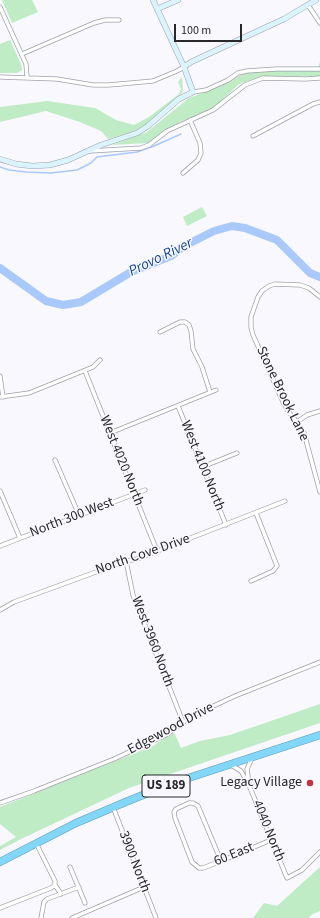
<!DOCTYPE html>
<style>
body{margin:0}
#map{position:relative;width:320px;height:918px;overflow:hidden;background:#f8f8fe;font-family:"Source Sans 3",sans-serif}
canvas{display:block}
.scale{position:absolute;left:174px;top:24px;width:68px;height:18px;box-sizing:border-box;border:2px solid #28282b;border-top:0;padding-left:5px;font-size:12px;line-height:14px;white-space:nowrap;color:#28282b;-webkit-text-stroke:3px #f8f8fe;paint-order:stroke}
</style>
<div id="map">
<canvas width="320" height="918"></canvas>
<div class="scale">100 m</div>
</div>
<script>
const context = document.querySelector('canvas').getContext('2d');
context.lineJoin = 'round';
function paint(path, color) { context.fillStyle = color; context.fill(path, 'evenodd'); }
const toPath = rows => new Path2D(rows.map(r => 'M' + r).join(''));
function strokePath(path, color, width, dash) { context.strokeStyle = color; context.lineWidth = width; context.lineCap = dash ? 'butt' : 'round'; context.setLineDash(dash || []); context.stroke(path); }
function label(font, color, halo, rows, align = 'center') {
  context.font = font + ' "Source Sans 3",sans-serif'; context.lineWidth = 3; context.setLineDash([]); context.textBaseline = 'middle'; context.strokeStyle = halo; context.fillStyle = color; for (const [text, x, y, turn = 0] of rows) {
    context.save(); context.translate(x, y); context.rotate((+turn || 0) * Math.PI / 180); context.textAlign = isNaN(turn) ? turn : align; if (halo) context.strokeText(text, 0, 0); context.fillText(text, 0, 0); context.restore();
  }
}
paint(toPath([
 [2,0,32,0,38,12,12,23],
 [10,40,21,64,22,70,17,73,0,73,0,44],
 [320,62,320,76,261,77,239,84,216,106,201,115,182,121,166,130,148,143,112,145,147,132,189,98,210,90,236,77,246,73,268,70,317,71],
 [182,77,183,89,182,93,146,125,130,133,108,139,101,131,80,122,46,111,0,122,0,107,47,101,95,108,116,120,134,125,149,117,179,94,181,89,178,82],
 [202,207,207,216,187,226,183,217],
 [320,704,320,723,129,788,19,840,0,850,0,846,16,837,0,824,0,807,153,746,174,732,181,748,200,741,230,735],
 [320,867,320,911,311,915,309,918,253,918,264,903,277,906]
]), '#bfebc5');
strokePath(toPath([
 [0,167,9,170,26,172,51,173,77,170,91,163,97,157,137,152,154,146,181,134]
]), '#a9c9fa', 1.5);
strokePath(toPath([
 [0,268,46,301,63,305,81,302,131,272,171,256,184,246,214,231,232,226,245,228,277,240,310,273,320,277]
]), '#a9c9fa', 8);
const street = toPath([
 [308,5,320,23],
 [0,7,26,64,27,77],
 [22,54,94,23,105,20,119,20],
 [0,77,57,79,93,85,109,85,153,81,177,71,184,67],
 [193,92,206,90,228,80,238,73,247,71,276,69,320,69],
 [253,136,313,104,320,102],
 [90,151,141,148,149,145,167,131,213,110,245,85,263,78,305,79,320,78],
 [183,173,198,160,201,153,200,143,190,120],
 [320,297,309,288,300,285,275,284,269,286,262,291,258,297,251,317,251,327,253,335,283,402,288,411,297,422,304,433,320,492],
 [160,332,180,322,185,322,189,325,191,331,193,349,202,367,210,392],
 [85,371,157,551],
 [0,376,3,397],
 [0,397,29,393,93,367,100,360],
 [178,406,226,525],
 [297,422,307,415,320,411],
 [110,433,216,390],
 [55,460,79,515],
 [202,467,237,453],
 [0,491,20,538],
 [0,546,145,490],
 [126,561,133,595,183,722],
 [251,581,273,571,277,566,256,513],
 [0,610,14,602,126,561,137,559,285,501],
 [231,765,241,771,249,785,287,878,302,870,320,852],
 [249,784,247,769,252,758],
 [0,803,34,791,114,759,166,735,192,716,235,696,320,662],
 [113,807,156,918],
 [36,843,55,881,55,885,61,894],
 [221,861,198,806,193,803,189,803,176,809,174,812,175,818,192,862,199,868,203,868,221,861,271,840],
 [70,867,85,903],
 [0,908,51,888,55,885],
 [41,918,44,902,47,899,79,887],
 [72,918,144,887]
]);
const secondary = toPath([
 [157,9,178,0],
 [184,67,191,62,284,19,316,0],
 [0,159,16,164,32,166,50,165,68,160,101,145,137,133,148,126,179,99,193,92,184,67,153,0]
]);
const highway = toPath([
 [0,862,76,823,128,801,173,783,320,735]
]);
strokePath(street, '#a0a0aa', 5);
strokePath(secondary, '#a0a0aa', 6);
strokePath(highway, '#629ab0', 8);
strokePath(street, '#fff', 3.5);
strokePath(secondary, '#daf3fd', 5);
strokePath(highway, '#82d7f8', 7);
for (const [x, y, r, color] of [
 [310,783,4,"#c23241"]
]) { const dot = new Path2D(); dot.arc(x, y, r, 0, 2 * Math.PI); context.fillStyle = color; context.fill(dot); strokePath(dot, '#f8f8fe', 1.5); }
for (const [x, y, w] of [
 [166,786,48]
]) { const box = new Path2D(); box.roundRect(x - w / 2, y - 11, w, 22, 3); context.fillStyle = '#f8f8fe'; context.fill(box); strokePath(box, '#28282b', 1); }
label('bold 13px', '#28282b', null, [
 ["US 189",166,786]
]);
label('14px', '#28282b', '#f8f8fe', [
 ["Stone Brook Lane",282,394,64],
 ["West 4020 North",121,461,68],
 ["West 4100 North",202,466,68],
 ["North 300 West",72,518,-21],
 ["North Cove Drive",143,555,-19],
 ["West 3960 North",152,642,69],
 ["Edgewood Drive",171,729,-28],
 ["4040 North",268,831,68],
 ["60 East",234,855,-22],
 ["3900 North",134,862,69]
]);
label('14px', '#28282b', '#f8f8fe', [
 ["Legacy Village",302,783]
], 'right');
label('italic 15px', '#16478c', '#f8f8fe', [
 ["Provo River",161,258,-26]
]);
</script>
